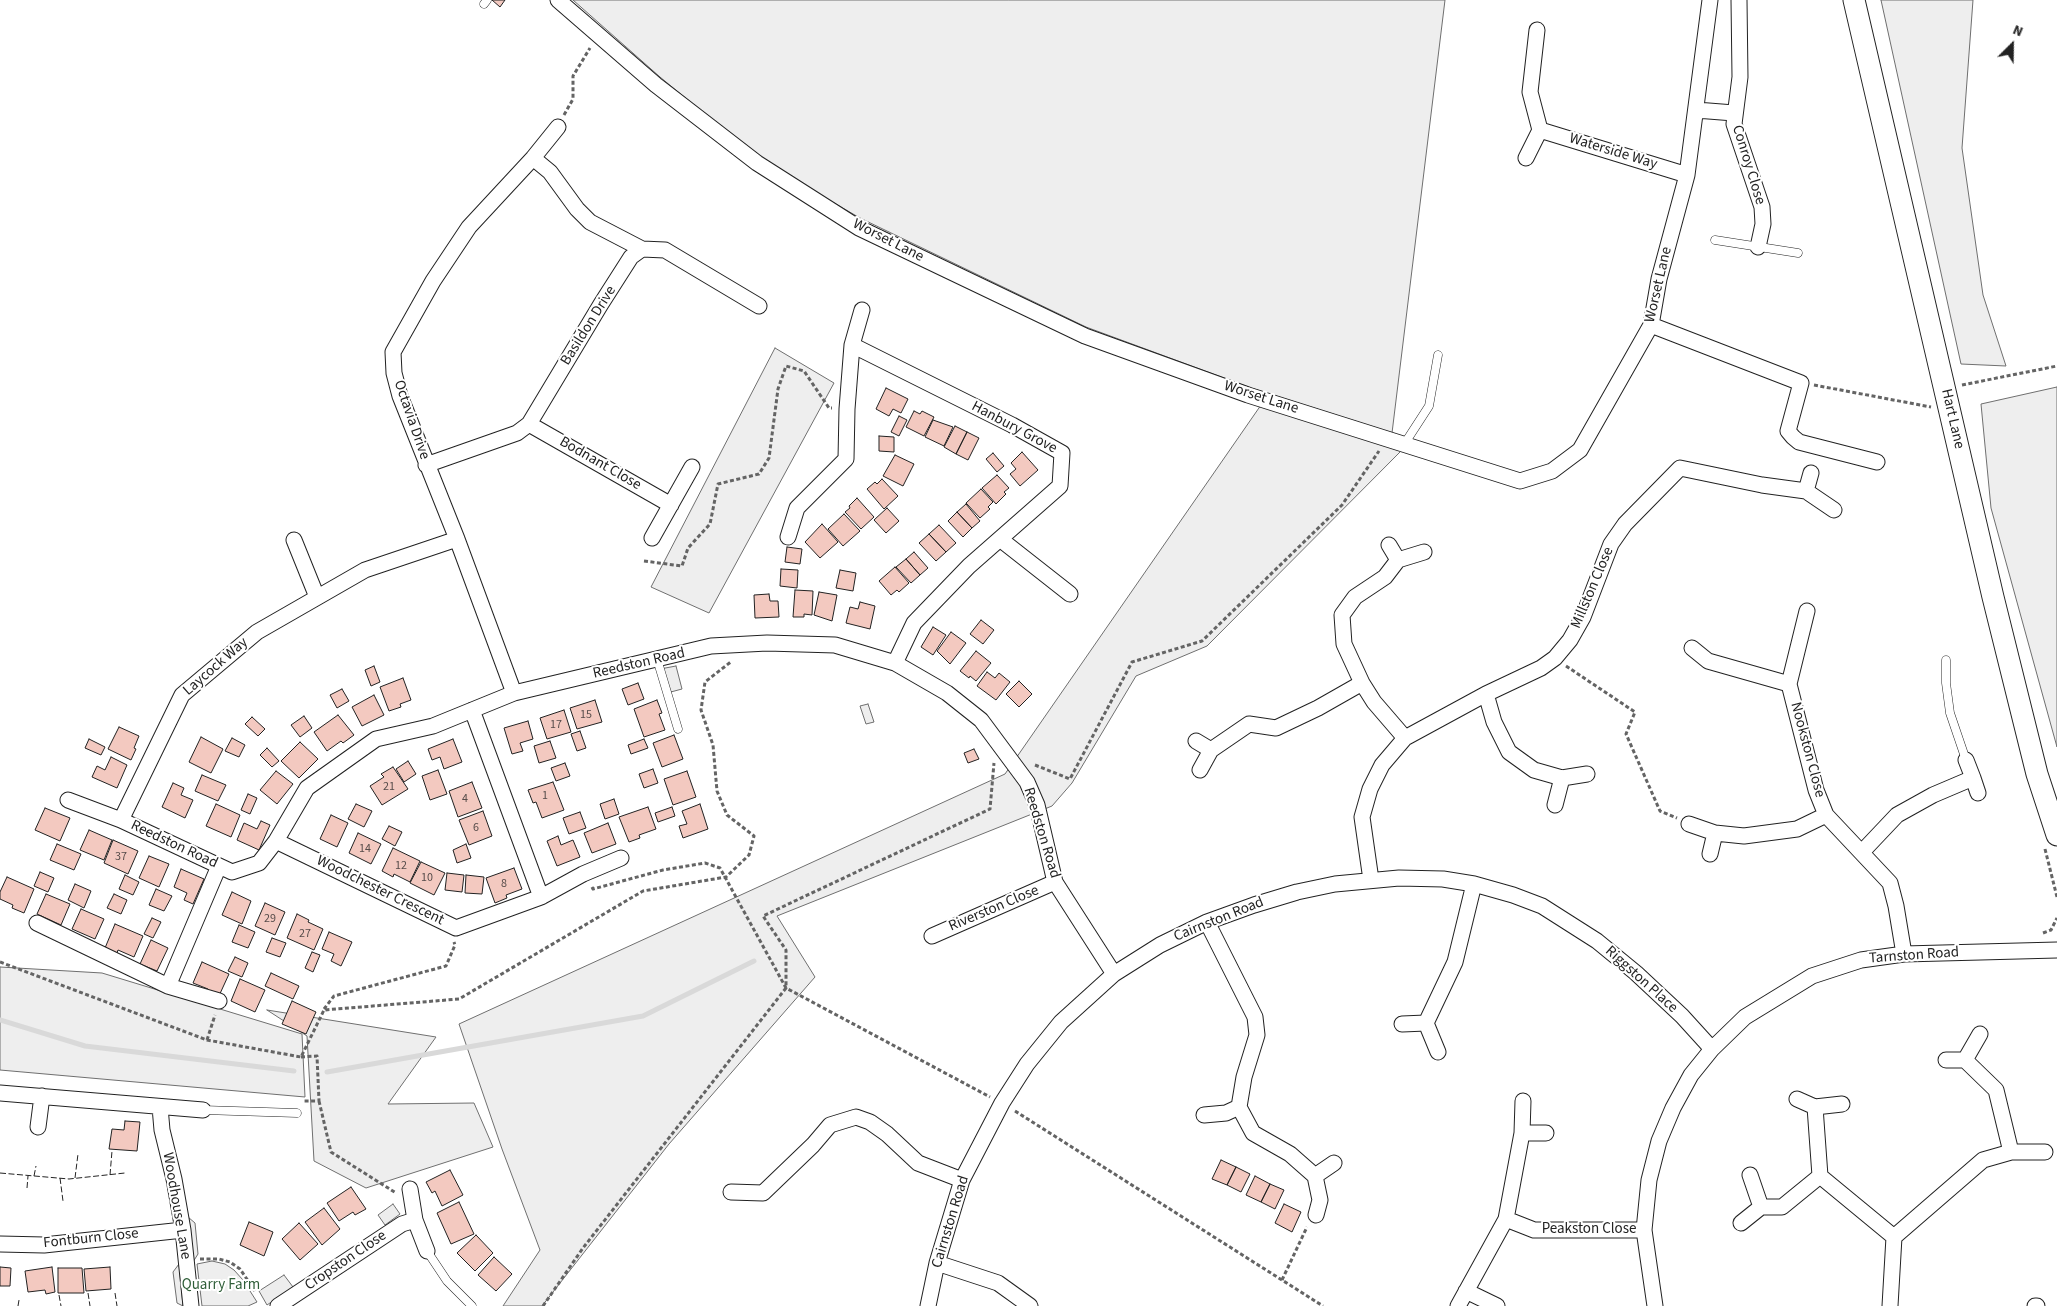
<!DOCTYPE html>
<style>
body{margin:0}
#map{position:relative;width:2057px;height:1306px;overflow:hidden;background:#fff;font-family:"Source Sans 3",sans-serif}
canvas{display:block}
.north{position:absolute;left:1987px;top:20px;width:50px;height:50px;-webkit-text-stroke:4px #fff;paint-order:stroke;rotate:23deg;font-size:14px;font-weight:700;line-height:20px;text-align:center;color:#222}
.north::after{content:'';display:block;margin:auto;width:18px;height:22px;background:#222;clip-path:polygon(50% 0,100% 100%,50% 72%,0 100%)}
</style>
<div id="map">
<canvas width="2057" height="1306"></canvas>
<div class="north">N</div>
</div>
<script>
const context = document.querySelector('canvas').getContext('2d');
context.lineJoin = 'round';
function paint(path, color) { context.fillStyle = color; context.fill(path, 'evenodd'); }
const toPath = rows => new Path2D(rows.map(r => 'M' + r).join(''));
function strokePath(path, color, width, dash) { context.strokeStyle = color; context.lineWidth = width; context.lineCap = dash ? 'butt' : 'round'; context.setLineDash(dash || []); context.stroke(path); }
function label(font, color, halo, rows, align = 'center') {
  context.font = font + ' "Source Sans 3",sans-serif'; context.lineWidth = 4; context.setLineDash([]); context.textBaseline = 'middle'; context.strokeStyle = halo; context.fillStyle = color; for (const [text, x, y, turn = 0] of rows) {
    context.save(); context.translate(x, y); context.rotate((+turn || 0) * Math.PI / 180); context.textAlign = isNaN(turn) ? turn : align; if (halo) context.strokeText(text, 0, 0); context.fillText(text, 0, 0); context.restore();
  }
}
const green = toPath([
 [573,0,1445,0,1392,433,1251,388,1086,327,860,218,763,162,660,77,573,0],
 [1881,0,1973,0,1962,148,1983,295,2006,366,1961,364,1881,0],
 [775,348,834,383,709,613,651,587,775,348],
 [2057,387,2057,747,1991,508,1981,404,2057,387],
 [1261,405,1401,451,1207,646,1136,676,1072,783,1052,806,777,916,815,977,669,1144,542,1306,503,1306,540,1250,502,1149,459,1024,1005,774,1261,405],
 [868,704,874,722,866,724,860,706,868,704],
 [0,967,102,973,302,1034,305,1097,0,1070,0,967],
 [267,1010,436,1037,388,1104,474,1103,493,1147,366,1188,314,1161,307,1036,267,1010],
 [212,1261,225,1264,234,1270,243,1280,257,1302,248,1306,202,1306,197,1264,212,1261]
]);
paint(green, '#eee');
strokePath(green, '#6f6f6f', 1);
const parking = toPath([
 [676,666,682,689,667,693,660,669,676,666],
 [393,1204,400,1214,385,1225,378,1215,393,1204],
 [188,1217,195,1223,198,1254,193,1262,188,1217],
 [179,1264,183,1306,177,1303,173,1272,179,1264],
 [284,1275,293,1287,267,1305,259,1291,284,1275]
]);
paint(parking, '#ededed');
strokePath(parking, '#6f6f6f', 1);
strokePath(toPath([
 [0,1020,85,1046,294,1071],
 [327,1072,643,1016,754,961]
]), '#d9d9d9', 5);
const building = toPath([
 [492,0,505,0,500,7,492,0],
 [886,388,908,399,901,413,893,409,889,416,876,409,886,388],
 [914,411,920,414,922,411,934,417,924,436,906,427,914,411],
 [899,416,907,420,899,436,891,432,899,416],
 [933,420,953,427,944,446,925,437,933,420],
 [955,426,967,432,956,454,944,447,955,426],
 [967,432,979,438,968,460,956,454,967,432],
 [879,436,894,437,894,452,879,451,879,436],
 [1022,452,1038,470,1020,486,1010,474,1016,469,1011,463,1022,452],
 [993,453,1004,466,997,472,986,459,993,453],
 [895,455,914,464,903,486,883,476,895,455],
 [997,475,1009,488,1004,492,1006,494,996,504,982,488,997,475],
 [882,479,898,496,884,509,867,489,875,482,877,484,882,479],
 [981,489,993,502,988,507,990,509,980,518,966,503,981,489],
 [857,498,874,517,861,529,845,512,850,508,849,506,857,498],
 [966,504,980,521,972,528,957,512,966,504],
 [887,508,899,521,886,533,874,520,887,508],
 [957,512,972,528,963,537,948,521,957,512],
 [844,514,860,531,843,546,828,529,844,514],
 [822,524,838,542,820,558,805,542,822,524],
 [939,525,956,543,946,552,929,534,939,525],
 [929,534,946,552,936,561,919,543,929,534],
 [787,547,802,549,800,564,785,562,787,547],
 [914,552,928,568,920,575,906,559,914,552],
 [906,559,920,575,911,583,896,567,906,559],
 [895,567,909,583,899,592,897,590,891,595,879,581,895,567],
 [781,569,798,570,797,588,780,586,781,569],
 [840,570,856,573,853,591,836,588,840,570],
 [795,590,813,591,812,615,804,614,804,617,793,617,795,590],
 [819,592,837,595,832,621,814,615,819,592],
 [769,594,770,601,778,601,779,617,755,618,754,595,769,594],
 [860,602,875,606,870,629,846,623,850,607,858,609,860,602],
 [981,620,994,630,983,644,970,634,981,620],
 [933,627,946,635,933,655,921,647,933,627],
 [951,632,966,643,950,664,937,651,951,632],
 [976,651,991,663,976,681,970,676,969,678,960,671,976,651],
 [374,666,380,682,371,686,365,670,374,666],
 [987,672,995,678,999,673,1010,682,996,700,977,686,987,672],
 [403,678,411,700,400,704,401,707,389,711,380,687,403,678],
 [1019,681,1032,694,1019,707,1006,694,1019,681],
 [638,683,644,699,628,705,622,689,638,683],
 [342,689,349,701,337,708,330,695,342,689],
 [374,695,384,715,362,726,352,707,374,695],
 [595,700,602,722,577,729,570,708,595,700],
 [657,700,662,713,659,714,665,730,644,737,634,709,657,700],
 [564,710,571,732,547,739,540,718,564,710],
 [338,715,354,735,343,743,341,741,327,751,314,732,338,715],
 [304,716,312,728,300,737,291,725,304,716],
 [252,717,265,729,258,736,245,724,252,717],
 [528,721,533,739,520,743,523,751,512,754,504,728,528,721],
 [119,727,139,736,134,748,136,749,131,760,108,749,119,727],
 [580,731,586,748,577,751,571,734,580,731],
 [674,735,683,759,662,767,653,743,674,735],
 [201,737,223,749,211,773,189,762,201,737],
 [232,738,245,745,239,757,225,751,232,738],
 [89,739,105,747,101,755,85,748,89,739],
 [453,739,462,762,444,769,440,757,432,760,428,749,453,739],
 [644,739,648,748,631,754,628,745,644,739],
 [550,741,556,758,539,763,534,746,550,741],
 [300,742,318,759,299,778,281,761,300,742],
 [267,748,279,761,272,767,260,755,267,748],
 [974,749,979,759,968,763,964,753,974,749],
 [111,757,127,765,117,788,92,777,97,766,105,770,111,757],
 [408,761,416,774,404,782,396,769,408,761],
 [565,763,570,776,556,781,551,768,565,763],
 [393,767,408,789,382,805,370,786,384,777,381,774,393,767],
 [653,769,658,783,644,788,639,774,653,769],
 [438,770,447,794,430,800,422,776,438,770],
 [276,771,293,784,277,804,260,790,276,771],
 [687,771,696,797,673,805,664,779,687,771],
 [202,775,226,785,218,801,195,791,202,775],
 [472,782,482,808,458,817,449,791,472,782],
 [553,782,564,810,542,818,536,802,533,803,528,790,553,782],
 [173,783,184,788,181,795,193,800,185,818,162,807,173,783],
 [248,794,257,798,250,814,241,810,248,794],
 [614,799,619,814,605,819,600,804,614,799],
 [216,804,240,815,231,837,206,826,216,804],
 [356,804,372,811,364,827,348,819,356,804],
 [700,804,708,829,683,838,679,826,687,824,682,811,700,804],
 [648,807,656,829,639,835,640,838,629,842,619,817,648,807],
 [672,807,675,816,658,822,655,813,672,807],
 [45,808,70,818,60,841,35,830,45,808],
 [483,811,492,836,469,845,459,820,483,811],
 [580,812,586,828,569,834,563,818,580,812],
 [331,815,348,823,337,847,320,839,331,815],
 [261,821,270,825,259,850,237,840,244,823,257,829,261,821],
 [608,823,616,844,592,853,584,833,608,823],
 [389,826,402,832,395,846,382,839,389,826],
 [89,830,112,840,104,860,80,850,89,830],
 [358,833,381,844,371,864,349,853,358,833],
 [558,836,561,845,573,840,580,857,557,866,547,841,558,836],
 [113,840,138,851,128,874,104,863,113,840],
 [57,844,81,854,74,870,50,860,57,844],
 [466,844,471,858,457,863,453,850,466,844],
 [393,848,420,861,410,882,394,874,393,877,382,871,393,848],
 [149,856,169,864,159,887,139,878,149,856],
 [421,862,445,873,434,895,410,883,421,862],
 [514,868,522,889,506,895,507,898,495,903,486,878,514,868],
 [181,869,204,879,193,904,184,900,187,893,174,887,181,869],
 [40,872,54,878,48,892,34,886,40,872],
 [447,873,464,875,462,892,445,890,447,873],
 [125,875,139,882,133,895,119,889,125,875],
 [466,875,484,877,482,894,465,893,466,875],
 [7,877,34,889,24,913,12,908,13,905,0,899,0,892,7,877],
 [75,884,91,891,84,908,68,900,75,884],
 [156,889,172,896,164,911,149,905,156,889],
 [232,892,251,901,242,924,222,915,232,892],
 [46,894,70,904,61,925,37,914,46,894],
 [114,894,127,900,121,914,107,908,114,894],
 [265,903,285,912,275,935,255,926,265,903],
 [81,909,104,919,95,939,72,929,81,909],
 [297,914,309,920,308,922,323,929,314,950,287,938,297,914],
 [152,918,161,922,153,938,144,934,152,918],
 [115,924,143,936,134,957,118,950,117,953,105,948,115,924],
 [239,925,255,932,248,948,232,942,239,925],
 [329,932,352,942,341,966,331,961,334,954,322,949,329,932],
 [272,938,286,943,280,957,266,952,272,938],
 [151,940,168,948,157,971,140,964,151,940],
 [312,952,320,955,313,972,305,968,312,952],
 [235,957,248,963,242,977,228,971,235,957],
 [202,962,229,974,218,998,206,993,208,989,193,983,202,962],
 [271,973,299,986,293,999,265,986,271,973],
 [240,979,265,990,255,1012,231,1001,240,979],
 [292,1001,316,1012,306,1034,282,1024,292,1001],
 [125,1121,140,1122,137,1151,109,1149,112,1129,124,1130,125,1121],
 [1221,1160,1236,1167,1227,1185,1212,1179,1221,1160],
 [1236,1167,1250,1174,1241,1192,1227,1185,1236,1167],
 [450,1170,463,1195,442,1206,435,1191,432,1193,426,1182,450,1170],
 [1255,1176,1270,1184,1261,1202,1246,1195,1255,1176],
 [1270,1184,1284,1190,1275,1209,1261,1202,1270,1184],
 [351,1187,366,1209,355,1215,353,1212,339,1221,327,1203,351,1187],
 [459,1202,474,1234,451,1244,437,1213,459,1202],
 [1284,1204,1301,1212,1292,1232,1275,1223,1284,1204],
 [324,1208,340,1229,322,1245,305,1222,324,1208],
 [249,1222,273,1232,264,1256,240,1245,249,1222],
 [299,1223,318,1244,300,1260,282,1239,299,1223],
 [476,1235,493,1253,475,1271,457,1253,476,1235],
 [494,1257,512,1274,496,1291,478,1275,494,1257],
 [0,1267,11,1268,10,1286,0,1286,0,1267],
 [52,1267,55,1292,46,1294,45,1290,28,1292,25,1271,52,1267],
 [110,1267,111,1289,86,1291,84,1269,110,1267],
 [58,1268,82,1268,84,1293,58,1293,58,1268]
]);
paint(building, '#f3c9c0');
strokePath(building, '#222', 1);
const lane = toPath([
 [484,4,487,0],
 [1715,240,1798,253],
 [1405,443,1429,406,1438,355],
 [657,659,678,729],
 [1946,660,1946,683,1950,713,1966,760],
 [203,1110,297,1113],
 [427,1251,447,1281,472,1306]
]);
const street = toPath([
 [558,0,656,85,757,163,859,228,1085,336,1248,395,1520,481,1552,471,1580,450,1651,325,1659,279,1687,175,1710,0],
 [1739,0,1740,77,1734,124,1762,207,1763,224,1758,247],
 [1696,110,1734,113],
 [1540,130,1687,175],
 [533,158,550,172,577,209,590,222,642,249],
 [1526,158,1540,130,1530,92,1537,30],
 [1651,325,1801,383,1788,431,1793,437,1799,442,1877,462],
 [852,345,1012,425,1062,453,1060,486,969,566,914,623,895,663],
 [529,424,671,505],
 [426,465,517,433,529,424,601,304,631,257,642,249,665,250,759,306],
 [1806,491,1811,473],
 [788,537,797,508,846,459,847,409,852,345,862,310],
 [652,538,692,467],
 [1000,539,1070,594],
 [294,540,317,597],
 [1389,545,1398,560],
 [1692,648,1708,661,1789,684,1816,790,1826,815,1890,883,1896,906,1904,954],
 [1789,684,1807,611],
 [514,693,457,539,400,396,394,373,393,352,433,281,469,227,533,158,558,127],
 [1486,694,1494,722,1509,752,1534,770,1562,778,1587,774],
 [472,710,541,897],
 [1405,738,1374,702,1362,683,1344,644,1342,615,1355,597,1385,577,1398,560,1424,552],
 [1196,741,1211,750],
 [1200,770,1211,750,1249,724,1276,728,1318,708,1362,683],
 [1973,778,1978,793],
 [68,800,121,820,232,872,259,863,276,841,307,788,376,739,433,726,514,693,711,646,767,643,835,645,895,663,947,693,981,720,1027,782,1037,805,1055,882,1114,974],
 [1555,805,1562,778],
 [121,820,182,695,257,632,365,570,457,539],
 [1689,824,1715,833,1744,836,1797,829,1826,815],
 [276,841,456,928,541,897,583,874,621,858],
 [1862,852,1897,815,1933,795,1973,778,1966,760],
 [1710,854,1715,833],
 [1371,880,1362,817,1370,789,1382,765,1405,738,1486,694,1541,668,1555,658,1570,640,1583,617,1611,544,1625,524,1680,468,1762,485,1806,491,1834,510],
 [1207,922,1255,1017,1257,1035,1244,1077,1239,1107,1253,1133,1290,1154,1315,1176,1320,1200,1316,1215],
 [37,923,168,986,219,1001],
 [932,936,1055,882],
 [168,986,219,866],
 [1426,1023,1455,962,1474,884],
 [1402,1024,1426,1023,1438,1052],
 [1946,1060,1965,1060,1980,1034],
 [0,1093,203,1110],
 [1797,1099,1815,1107,1842,1104],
 [160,1107,162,1130,174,1179,183,1230,191,1306],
 [1815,1107,1820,1176,1894,1237,1890,1306],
 [1204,1115,1226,1113,1239,1107],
 [38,1127,42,1096],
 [1522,1133,1546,1133],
 [2011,1152,2045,1152],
 [1315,1176,1334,1163],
 [410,1189,415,1220,427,1251],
 [731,1192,763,1193,813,1145,830,1125,856,1117,870,1122,887,1134,918,1163,962,1180],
 [1761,1207,1782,1207,1820,1176],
 [1506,1219,1522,1133,1523,1101],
 [1741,1223,1761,1207,1750,1175],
 [1894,1237,1983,1160,2011,1152,1996,1090,1965,1060],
 [0,1244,44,1245,183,1230],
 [937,1263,998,1283,1030,1306],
 [1466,1291,1497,1306],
 [278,1306,402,1224,415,1220],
 [928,1306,937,1263,962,1180,1002,1103,1027,1064,1061,1022,1114,974,1160,945,1207,922,1254,905,1297,892,1335,884,1399,878,1443,879,1474,884,1513,895,1542,906,1597,941,1636,973,1682,1016,1712,1049],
 [1458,1306,1506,1219,1534,1230,1644,1230],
 [1655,1306,1644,1230,1649,1180,1659,1141,1673,1108,1691,1075,1712,1049,1745,1017,1812,976,1861,960,1904,954,2057,950],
 [2035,1306,2037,1306]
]);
const secondary = toPath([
 [1854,0,1993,597,2037,774,2057,835]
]);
strokePath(lane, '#222', 9);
strokePath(street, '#222', 17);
strokePath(secondary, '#222', 23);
strokePath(toPath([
 [564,115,573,99,573,76,590,48],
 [1814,385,1931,407],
 [1962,385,2057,366],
 [644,561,682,566,688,548,710,524,718,484,759,474,769,458,778,389,786,366,804,371,829,408,832,408],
 [1566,666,1635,712,1626,734,1660,811,1677,818],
 [1035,765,1070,779,1132,662,1202,641,1342,505,1379,451],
 [2045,849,2057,897],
 [592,887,593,889,663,870,705,863,720,868,786,988,990,1097],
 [2043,933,2051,930,2057,918],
 [0,962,207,1040,301,1057,324,1010,459,999,643,891,726,877,749,855,754,836,727,815,717,791,713,745,701,710,705,682,732,661],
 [324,1009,334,996,446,966,455,945,454,942],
 [207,1040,215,1015],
 [301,1057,317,1056,319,1101,303,1101],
 [319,1101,331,1152,396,1193],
 [1015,1111,1323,1306],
 [200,1259,219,1259,230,1262,240,1269,255,1291],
 [1282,1280,1307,1227],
 [543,1306,583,1248,786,988,786,950,763,916,990,809,994,763]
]), '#646464', 3, [4, 2.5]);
strokePath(lane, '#fff', 8);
strokePath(street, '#fff', 15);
strokePath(secondary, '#fff', 21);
strokePath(toPath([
 [0,1173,69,1179,125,1173],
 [110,1175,112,1151],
 [34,1176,36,1166],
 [60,1178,63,1201],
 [75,1178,78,1154],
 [27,1188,28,1176],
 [88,1293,90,1306],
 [115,1293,117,1306],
 [59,1295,61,1306],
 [18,1306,19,1300]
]), '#222', 1, [6, 2.5]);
label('12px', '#564c4a', null, [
 ["15",586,715],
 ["17",556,725],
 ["21",389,787],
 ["1",545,796],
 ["4",465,799],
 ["6",476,828],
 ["14",365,849],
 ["37",121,857],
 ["12",401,866],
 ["10",427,878],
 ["8",504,884],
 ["29",270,919],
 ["27",305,934]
]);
label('15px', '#222', '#fff', [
 ["Waterside Way",1613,152,17],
 ["Conroy Close",1748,165,73],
 ["Worset Lane",888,241,27],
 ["Worset Lane",1659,285,-77],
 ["Basildon Drive",589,326,-58],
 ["Worset Lane",1261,398,18],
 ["Hart Lane",1952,419,77],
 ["Octavia Drive",411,420,71],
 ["Hanbury Grove",1014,428,28],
 ["Bodnant Close",600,464,30],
 ["Millston Close",1593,588,-67],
 ["Reedston Road",639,664,-13],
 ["Laycock Way",216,667,-41],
 ["Nookston Close",1807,750,75],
 ["Reedston Road",1041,833,73],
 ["Reedston Road",174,845,25],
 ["Woodchester Crescent",380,891,26],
 ["Riverston Close",994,909,-23],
 ["Cairnston Road",1219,920,-22],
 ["Tarnston Road",1914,956,-4],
 ["Riggston Place",1641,980,42],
 ["Woodhouse Lane",176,1206,80],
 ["Cairnston Road",951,1222,-73],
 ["Peakston Close",1589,1230],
 ["Fontburn Close",91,1239,-6],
 ["Cropston Close",346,1261,-34]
]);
label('15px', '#2f5e38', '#fff', [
 ["Quarry Farm",221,1286]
]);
</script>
